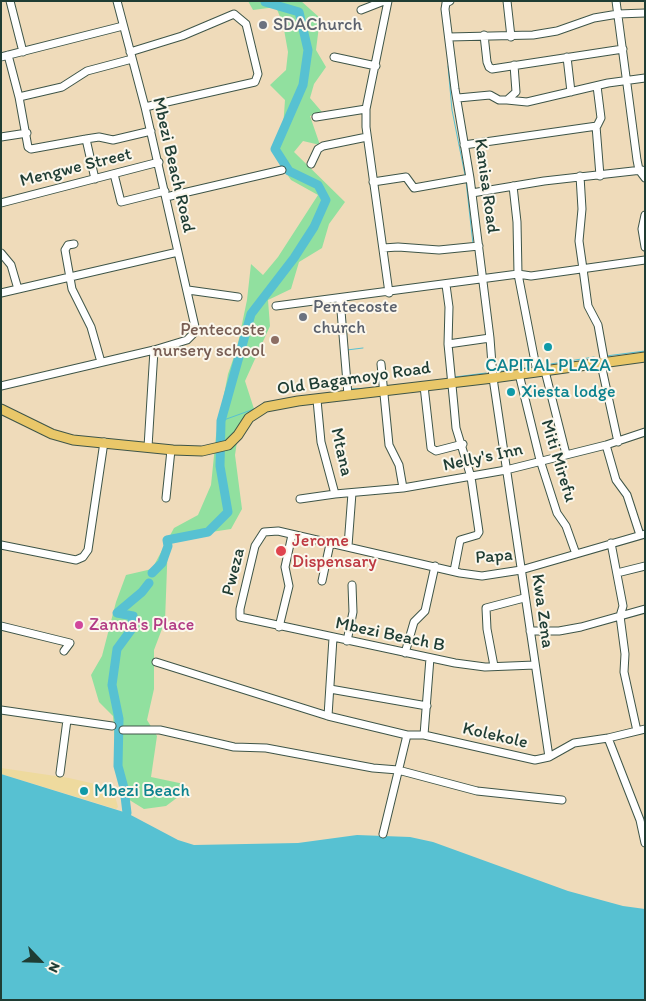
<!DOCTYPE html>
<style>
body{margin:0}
#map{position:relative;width:646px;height:1001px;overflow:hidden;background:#efdbba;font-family:Itim,sans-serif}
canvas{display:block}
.frame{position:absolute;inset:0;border:2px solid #1f3d34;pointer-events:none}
.north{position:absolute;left:15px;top:936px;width:50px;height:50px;-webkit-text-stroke:4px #fbf7ec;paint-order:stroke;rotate:114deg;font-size:14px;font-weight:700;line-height:20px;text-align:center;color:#1f3d34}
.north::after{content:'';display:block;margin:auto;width:18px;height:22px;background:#1f3d34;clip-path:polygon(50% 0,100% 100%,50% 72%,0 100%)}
</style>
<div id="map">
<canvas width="646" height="1001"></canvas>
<div class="frame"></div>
<div class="north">N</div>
</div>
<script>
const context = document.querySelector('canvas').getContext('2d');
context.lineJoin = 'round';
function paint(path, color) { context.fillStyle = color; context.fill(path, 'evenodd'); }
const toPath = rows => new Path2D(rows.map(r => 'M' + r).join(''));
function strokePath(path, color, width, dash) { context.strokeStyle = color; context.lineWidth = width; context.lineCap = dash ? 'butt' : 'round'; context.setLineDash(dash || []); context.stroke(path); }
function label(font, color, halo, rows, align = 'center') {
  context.font = font + ' Itim,sans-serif'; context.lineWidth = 4; context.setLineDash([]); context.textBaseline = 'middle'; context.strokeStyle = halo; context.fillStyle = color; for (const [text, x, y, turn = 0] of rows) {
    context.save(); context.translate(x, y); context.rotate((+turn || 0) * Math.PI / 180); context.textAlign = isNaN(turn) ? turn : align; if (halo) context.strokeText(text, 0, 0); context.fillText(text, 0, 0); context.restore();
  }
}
paint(toPath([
 [248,1,301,1,320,18,316,50,326,67,314,84,310,98,322,112,310,116,320,145,303,141,294,152,345,202,329,224,322,248,299,262,291,289,268,300,270,326,245,381,255,412,238,435,235,455,242,509,231,529,172,538,168,541,165,621,154,650,154,689,147,720,157,736,151,777,184,784,182,794,166,806,144,809,123,796,117,768,113,716,99,702,91,675,102,656,116,602,126,575,152,569,174,528,198,515,211,485,216,436,228,374,237,348,247,300,251,264,263,275,278,257,318,195,291,180,280,164,273,150,283,128,285,100,270,85,286,70,288,52,283,24,276,7,253,10]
]), '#91e09f');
paint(toPath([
 [1,768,69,778,104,786,115,796,118,807,116,809,1,774]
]), '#eeda9e');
paint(toPath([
 [1,774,127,813,178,840,194,845,298,843,357,835,410,837,433,842,568,891,623,906,645,909,645,1000,1,1000]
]), '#57c1d2');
strokePath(toPath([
 [448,66,452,110,465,175],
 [466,181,473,244],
 [347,350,363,348],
 [606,356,645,351],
 [538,366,594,357],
 [521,368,534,367],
 [496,372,515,369],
 [455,377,486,373],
 [407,384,439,380],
 [350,389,371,388],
 [221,421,257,408]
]), '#57c1d2', 1);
strokePath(toPath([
 [152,573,162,563,168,546,167,540,208,532,228,512,220,466,221,421,251,314,294,258,314,227,326,200,318,185,289,171,275,149,303,85,308,50,299,12,265,2],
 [127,813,124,788,118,766,119,719,112,685,117,649,131,630,133,616,117,613,142,592,149,583]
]), '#57c1d2', 9);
const minor = toPath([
 [10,1,23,52],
 [388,1,366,109,366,127,389,293],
 [450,1,446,3,445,9,455,89,470,178,490,338,493,378,549,757],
 [507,1,511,37],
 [616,1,637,160,639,170,645,178],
 [361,10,384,1],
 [484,35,487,62,489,67,492,69,623,49],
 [449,37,533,35,557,31,594,18,618,14,645,13],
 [130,52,182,36,234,14,246,24,258,74,255,82,145,107],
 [8,55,19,97,28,147,31,149,86,139,99,137,113,140,151,131],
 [1,57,123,26],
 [334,57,376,66],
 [567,57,571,92],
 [19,97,62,87,87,71,132,59],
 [458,98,490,95,499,100,507,100,516,92,514,65],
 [507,100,527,102,608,83,645,78],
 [316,117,366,109],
 [596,126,600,176],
 [1,137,27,133],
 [86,139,95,179],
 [464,145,597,126,601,118,597,86],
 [311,164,318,149,323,146,367,137],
 [114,174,121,202,165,191],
 [580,176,582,209,579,241,583,269,588,306,598,325,605,364],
 [373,182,406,177,414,188,470,178],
 [513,186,517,222,518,274,537,372],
 [472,193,544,181,642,170],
 [166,197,282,170],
 [1,203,159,162],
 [645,215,642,229,645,247],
 [74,244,68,245,65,250,72,289,91,327,101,362],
 [383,248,398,247,439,250,479,246],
 [1,253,11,265,18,289],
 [446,285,449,307,448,344,454,406,456,428,471,477,479,532,477,535,460,540,454,571],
 [188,290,238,297],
 [1,293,178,252],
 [340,299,348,395],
 [276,306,518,274,531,276,645,260],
 [448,344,490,338],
 [381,364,389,445,399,465,403,488],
 [601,364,618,442],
 [545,371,566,454],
 [519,374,540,460,557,513,566,526,576,554],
 [1,386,154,350,187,340,196,331,145,107,117,1],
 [424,386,431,448,436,451,463,444],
 [317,400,321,442,335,494,403,488,506,470,606,445,645,432],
 [606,445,616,480,627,495,640,535],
 [148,447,154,350],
 [166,498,171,450],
 [300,499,335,494],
 [611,543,623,606,620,616,625,654,624,672,637,731],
 [1,545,76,560,83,557,88,550,104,442],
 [348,546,352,493],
 [617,573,645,566],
 [322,581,330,544],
 [1,626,70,643,64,651],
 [279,627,289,586,285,567,292,535],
 [530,631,559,631,581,627,645,609],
 [347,641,353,612,352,585],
 [405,653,414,622,425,611,435,566],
 [156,662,328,716,407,735,424,735,535,760,549,757,574,743,608,738,645,729],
 [535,665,485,667,455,663,240,617,240,609,255,546,264,532,278,531,460,573,482,576,521,570,645,534],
 [494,666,487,629,486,608,524,598],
 [330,689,427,706],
 [1,710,112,726],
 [328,716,333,638],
 [123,730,160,730,234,747,266,748,373,768,398,770,477,791,562,800],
 [424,735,430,658],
 [608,738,640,820,645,843],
 [60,773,67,720],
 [383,834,407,735]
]);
const major = toPath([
 [1,409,52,434,73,440,173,450,202,451,228,445,238,435,249,418,266,407,298,401,493,378,645,357]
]);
strokePath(minor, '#3e5548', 9);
strokePath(major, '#3e5548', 11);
strokePath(minor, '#fff', 7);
strokePath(major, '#e9c769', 9);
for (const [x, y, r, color] of [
 [263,25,5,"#6b7280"],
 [303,317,5,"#6b7280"],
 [275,340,5,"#8d6e63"],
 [548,347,5,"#0f9aa8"],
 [511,392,5,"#0f9aa8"],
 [281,551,6,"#e0444e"],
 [79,625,5,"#d1479c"],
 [84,791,5,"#0f9aa8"]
]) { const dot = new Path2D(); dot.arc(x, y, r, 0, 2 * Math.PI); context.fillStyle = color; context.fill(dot); strokePath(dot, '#fbf7ec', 2); }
label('18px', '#5b616d', '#fbf7ec', [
 ["SDAChurch",273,25],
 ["Pentecoste",313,307],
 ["church",313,328]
], 'left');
label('18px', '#1f3d34', '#fbf7ec', [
 ["Mbezi Beach Road",173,165,77],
 ["Mengwe Street",76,168,-14],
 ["Kanisa Road",486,186,82],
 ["Old Bagamoyo Road",354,379,-8],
 ["Mtana",341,452,77],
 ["Nelly's Inn",483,458,-12],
 ["Miti Mirefu",558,461,73],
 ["Papa",494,557,-5],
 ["Pweza",234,572,-76],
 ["Kwa Zena",542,611,82],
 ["Mbezi Beach B",390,635,12],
 ["Kolekole",495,736,13]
]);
label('18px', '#785e54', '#fbf7ec', [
 ["Pentecoste",265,330],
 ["nursery school",265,351]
], 'right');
label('18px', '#0d838f', '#fbf7ec', [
 ["CAPITAL PLAZA",548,366,"center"],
 ["Xiesta lodge",521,392],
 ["Mbezi Beach",94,791]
], 'left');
label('18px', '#be3a42', '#fbf7ec', [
 ["Jerome",292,541],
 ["Dispensary",292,562]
], 'left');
label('18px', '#b23c85', '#fbf7ec', [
 ["Zanna's Place",89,625]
], 'left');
</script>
